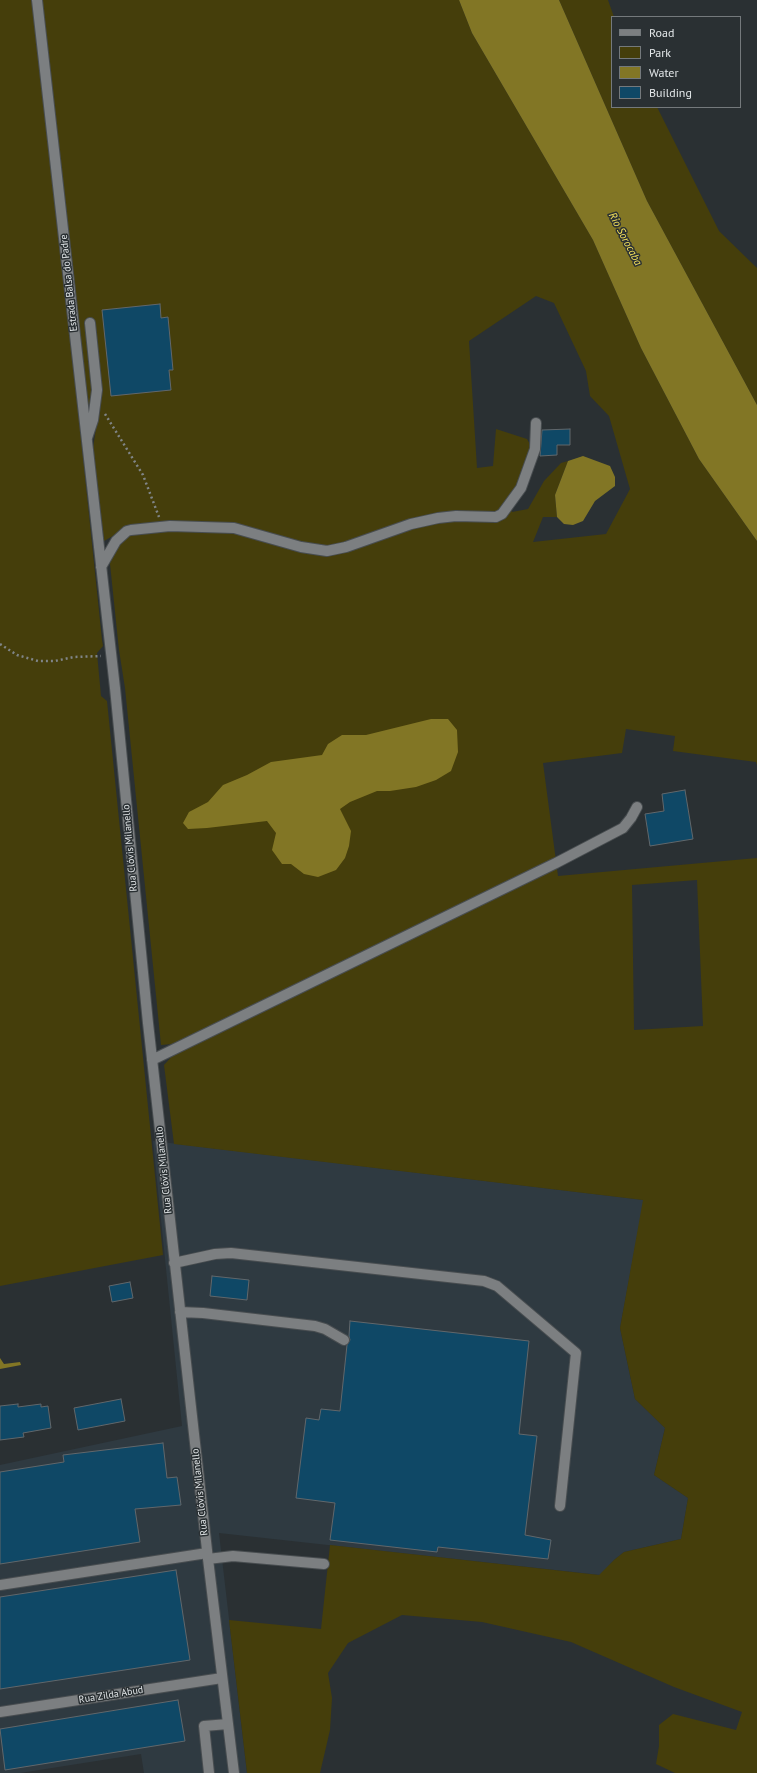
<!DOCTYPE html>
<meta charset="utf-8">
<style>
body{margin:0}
#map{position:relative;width:757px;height:1773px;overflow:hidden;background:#2a3033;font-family:"PT Sans",sans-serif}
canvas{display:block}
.legend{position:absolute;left:611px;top:16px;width:130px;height:92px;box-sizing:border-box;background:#2a3033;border:1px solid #74797c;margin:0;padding:5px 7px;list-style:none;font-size:12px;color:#e3e7e9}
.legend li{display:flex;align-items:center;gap:8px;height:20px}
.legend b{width:20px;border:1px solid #74797c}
</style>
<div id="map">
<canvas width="757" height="1773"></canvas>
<ul class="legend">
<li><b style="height:5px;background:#7c7f81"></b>Road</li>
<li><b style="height:11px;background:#453e0b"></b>Park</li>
<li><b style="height:11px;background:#827625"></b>Water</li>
<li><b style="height:11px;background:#0f4866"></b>Building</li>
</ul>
</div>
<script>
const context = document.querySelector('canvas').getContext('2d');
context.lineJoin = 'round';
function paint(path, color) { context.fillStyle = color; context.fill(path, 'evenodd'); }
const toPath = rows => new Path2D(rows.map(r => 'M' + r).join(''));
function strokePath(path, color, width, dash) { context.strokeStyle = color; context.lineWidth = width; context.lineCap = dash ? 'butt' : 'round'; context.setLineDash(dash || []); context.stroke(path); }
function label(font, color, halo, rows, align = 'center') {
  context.font = font + ' "PT Sans",sans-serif'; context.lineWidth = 3; context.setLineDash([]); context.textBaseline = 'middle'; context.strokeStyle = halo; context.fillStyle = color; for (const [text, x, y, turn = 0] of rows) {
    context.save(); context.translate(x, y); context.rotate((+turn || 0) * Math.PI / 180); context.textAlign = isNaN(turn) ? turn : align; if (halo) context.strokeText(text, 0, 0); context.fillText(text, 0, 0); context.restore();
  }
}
paint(toPath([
 [153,1141,644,1200,620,1328,635,1399,665,1428,654,1475,688,1498,681,1539,624,1552,614,1560,600,1575,219,1533,247,1773,144,1773,141,1754,20,1773,0,1773,0,1465,182,1426]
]), '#2f3a41');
paint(toPath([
 [0,0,32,0,67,303,102,640,103,646,97,653,101,696,107,701,163,1255,0,1286],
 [41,0,459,0,472,33,593,240,641,348,699,459,757,541,757,765,756,762,673,751,675,736,626,729,622,753,543,763,558,876,757,858,757,1773,675,1773,656,1764,659,1746,659,1725,673,1714,736,1730,742,1712,674,1687,571,1642,482,1622,402,1615,348,1643,328,1673,332,1698,330,1730,320,1773,247,1773,229,1620,321,1629,330,1545,599,1575,614,1560,624,1552,681,1539,688,1498,654,1475,665,1428,635,1399,620,1328,643,1200,174,1144,164,1065,175,1053,172,1044,161,1045,125,688,119,650,110,564,111,556,120,532,104,541,93,449,97,421,89,419],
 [536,296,554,303,586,371,590,396,609,416,630,489,606,534,533,542,543,517,557,517,555,495,568,461,561,463,544,481,528,509,512,512,508,497,519,486,532,448,527,439,496,429,493,466,477,468,469,341],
 [697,880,703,1026,634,1030,632,885],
 [559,0,608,0,614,17,612,17,612,107,657,107,719,231,757,268,757,405,647,201]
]), '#453e0b');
paint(toPath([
 [459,0,559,0,647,201,757,405,757,541,699,459,641,348,593,240,472,33],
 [583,456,610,466,615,477,615,486,595,501,583,521,573,525,564,524,557,517,555,495,568,461],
 [431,719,448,719,457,730,458,752,451,771,436,780,416,787,390,791,377,791,350,802,340,809,351,831,349,846,345,858,336,870,318,877,304,874,291,864,282,864,272,850,276,833,267,821,207,828,188,829,183,823,189,812,208,802,223,785,247,775,271,762,322,755,328,744,342,735,366,735],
 [0,1358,4,1364,20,1362,21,1365,0,1369]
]), '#827625');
const building = toPath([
 [160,304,161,318,168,317,173,370,169,370,171,390,111,396,102,310,160,304],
 [570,429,570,445,557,445,557,455,540,456,542,430,570,429],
 [685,790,693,839,650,846,645,814,664,811,662,794,685,790],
 [212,1276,249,1280,247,1300,210,1296,212,1276],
 [130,1282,133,1298,112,1302,109,1286,130,1282],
 [350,1321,529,1341,519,1434,537,1436,525,1535,551,1540,548,1559,438,1547,437,1552,330,1540,335,1503,296,1498,306,1418,319,1420,321,1409,340,1411,347,1345,350,1340,349,1336,350,1321],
 [121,1399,125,1421,78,1430,74,1408,121,1399],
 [18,1404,18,1407,41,1404,41,1407,48,1406,51,1428,23,1433,24,1437,0,1440,0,1406,18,1404],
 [163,1443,167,1478,177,1477,181,1505,135,1509,140,1542,0,1564,0,1472,64,1462,63,1455,163,1443],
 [176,1570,190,1660,0,1689,0,1597,176,1570],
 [178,1700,185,1741,5,1770,0,1729,178,1700]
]);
paint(building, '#0f4866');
strokePath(building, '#61676b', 1);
const minor = toPath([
 [37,0,115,688,148,1023,208,1559,234,1773],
 [87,438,93,420,97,390,90,323],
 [101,567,116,541,127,531,131,530,170,526,234,528,301,547,327,551,346,547,411,524,438,518,456,516,496,517,502,514,521,488,535,449,536,423],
 [152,1060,556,863,623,828,631,818,637,807],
 [174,1263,215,1254,231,1253,484,1281,497,1286,576,1353,560,1506],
 [180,1312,203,1313,315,1326,325,1329,344,1340],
 [208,1559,233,1556,324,1564],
 [0,1585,207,1553],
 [0,1712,222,1678],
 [209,1773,204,1726,228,1724]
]);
strokePath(minor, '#484d50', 12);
strokePath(toPath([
 [105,414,143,475,159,517],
 [0,644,17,655,38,661,55,661,74,657,101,656]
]), '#808588', 2.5, [2, 3]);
strokePath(minor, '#7c7f81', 10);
label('10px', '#e3e7e9', '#2a3033', [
 ["Estrada Balsa do Padre",69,283,-96],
 ["Rua Clóvis Milanello",130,848,-95],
 ["Rua Clóvis Milanello",164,1170,-96],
 ["Rua Clóvis Milanello",200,1492,-96],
 ["Rua Zilda Abud",111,1695,-9]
]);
label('italic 11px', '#f9e55b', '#2a3033', [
 ["Rio Sorocaba",625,239,62]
]);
</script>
